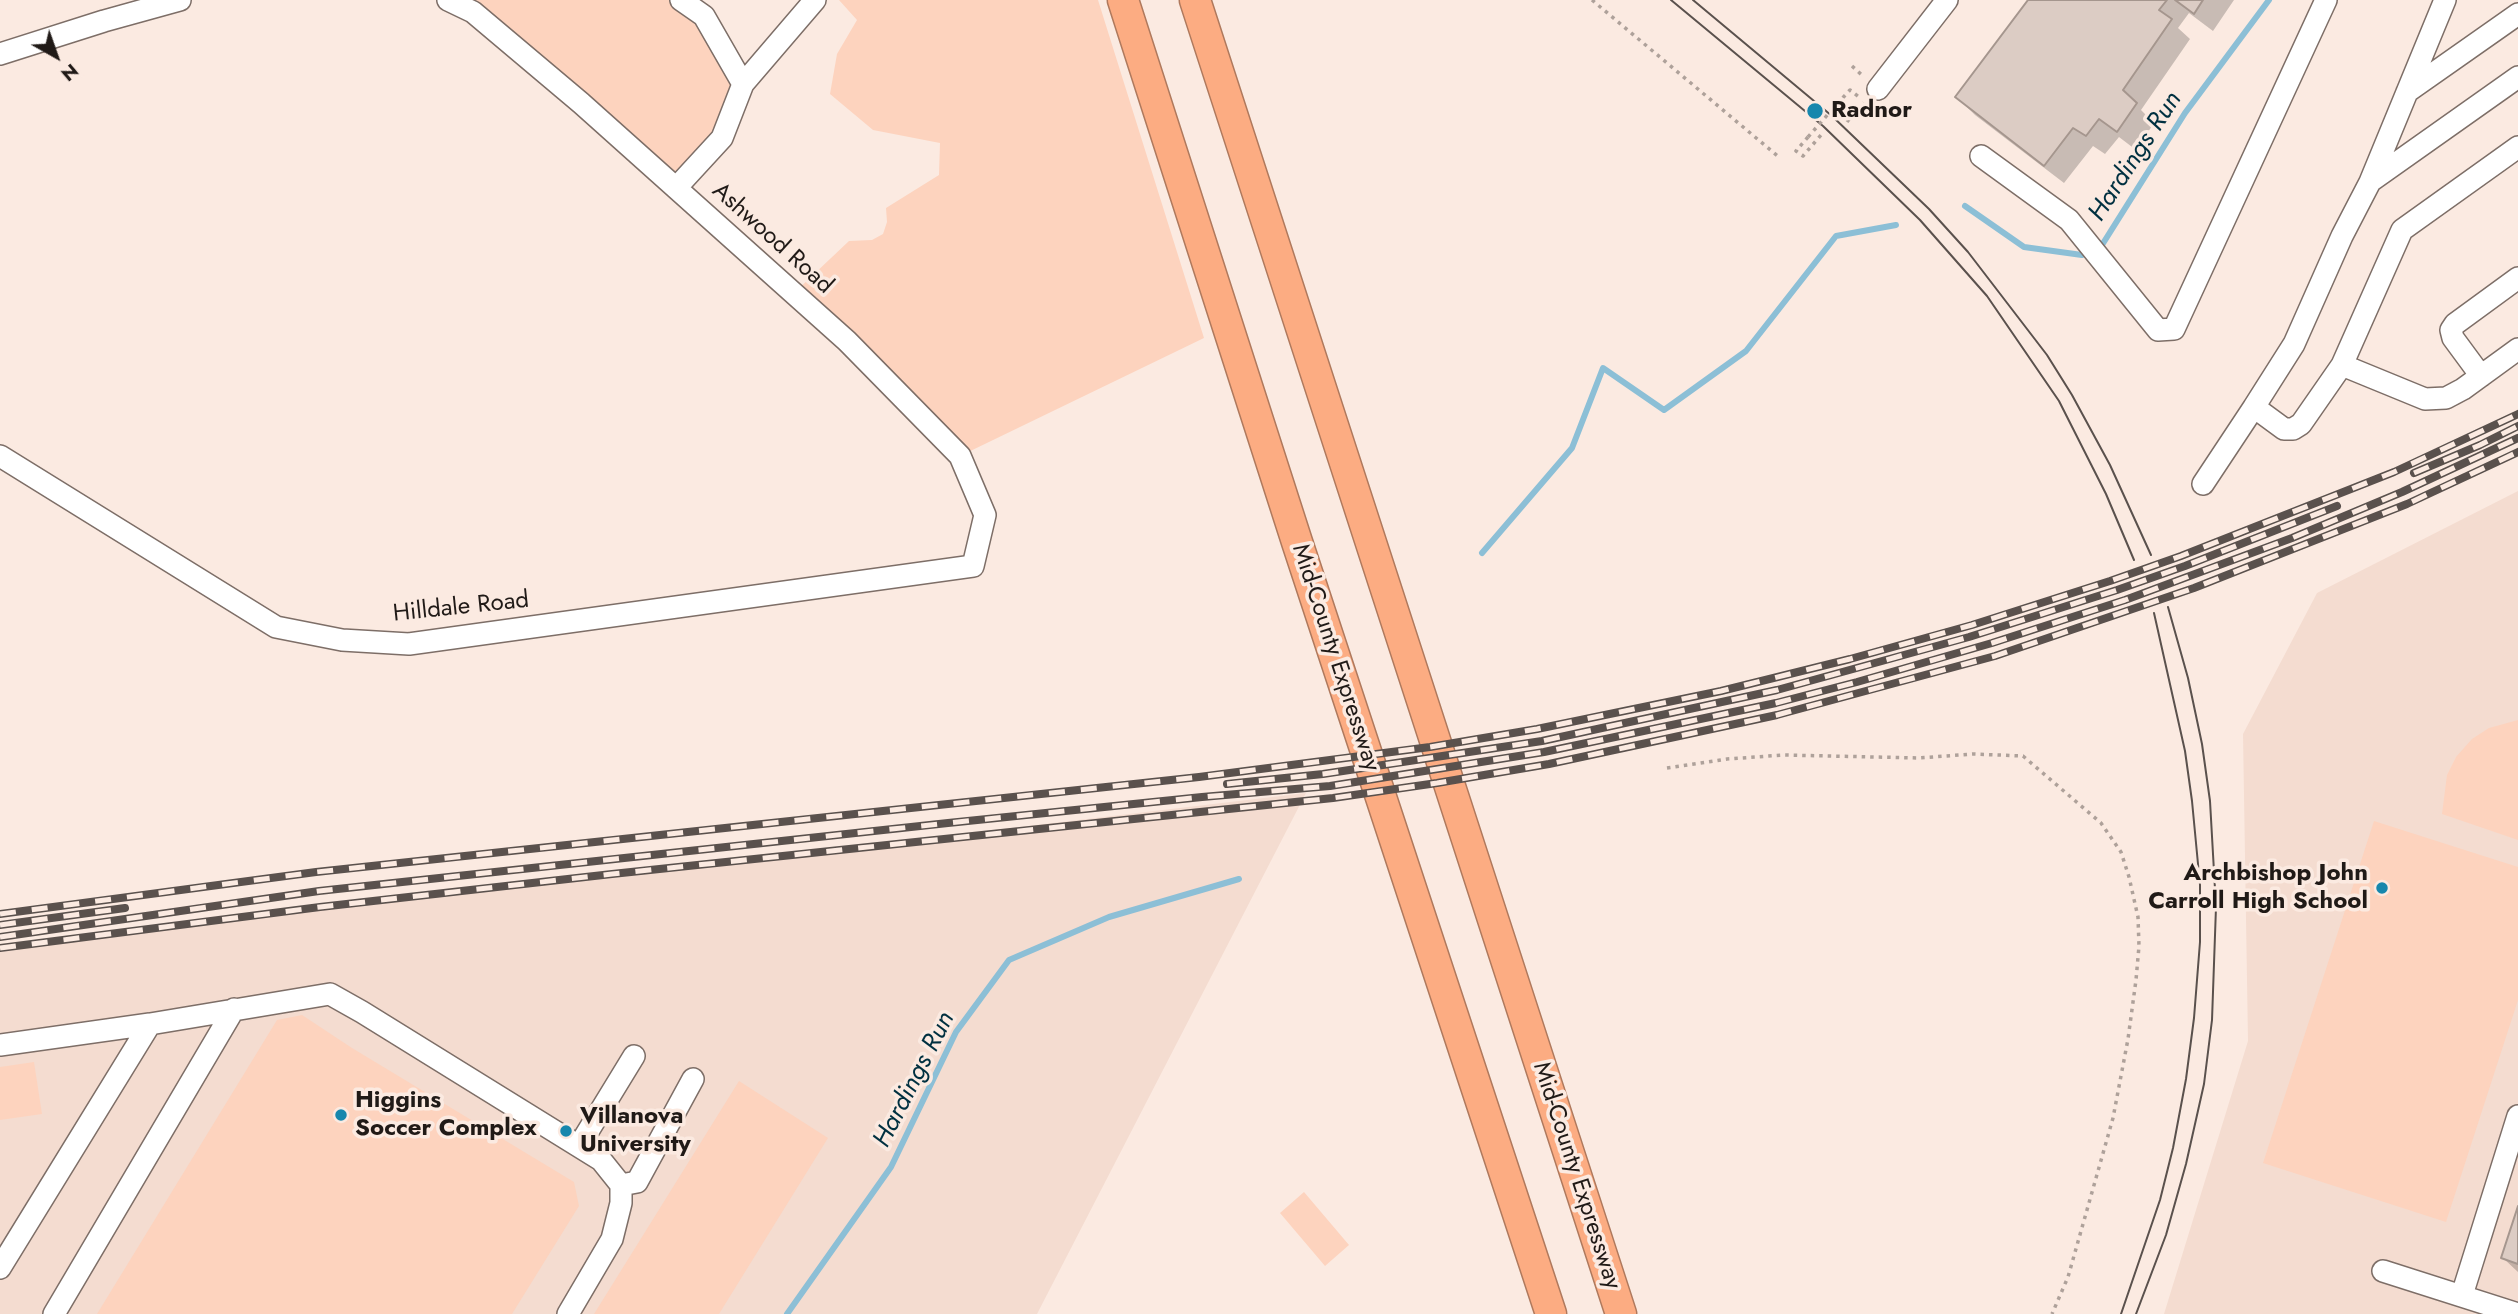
<!DOCTYPE html>
<style>
body{margin:0}
#map{position:relative;width:2518px;height:1314px;overflow:hidden;background:#fbeae1;font-family:Jost,sans-serif}
canvas{display:block}
.north{position:absolute;left:21px;top:21px;width:70px;height:70px;-webkit-text-stroke:5px #fbeae1;paint-order:stroke;rotate:140deg;font-size:19px;font-weight:700;line-height:28px;text-align:center;color:#201a17}
.north::after{content:'';display:block;margin:auto;width:24px;height:32px;background:#201a17;clip-path:polygon(50% 0,100% 100%,50% 72%,0 100%)}
</style>
<div id="map">
<canvas width="2518" height="1314"></canvas>
<div class="north">N</div>
</div>
<script>
const context = document.querySelector('canvas').getContext('2d');
context.lineJoin = 'round';
function paint(path, color) { context.fillStyle = color; context.fill(path, 'evenodd'); }
const toPath = rows => new Path2D(rows.map(r => 'M' + r).join(''));
function strokePath(path, color, width, dash) { context.strokeStyle = color; context.lineWidth = width; context.lineCap = dash ? 'butt' : 'round'; context.setLineDash(dash || []); context.stroke(path); }
function label(font, color, halo, rows, align = 'center') {
  context.font = font + ' Jost,sans-serif'; context.lineWidth = 7; context.setLineDash([]); context.textBaseline = 'middle'; context.strokeStyle = halo; context.fillStyle = color; for (const [text, x, y, turn = 0] of rows) {
    context.save(); context.translate(x, y); context.rotate((+turn || 0) * Math.PI / 180); context.textAlign = isNaN(turn) ? turn : align; if (halo) context.strokeText(text, 0, 0); context.fillText(text, 0, 0); context.restore();
  }
}
paint(toPath([
 [2518,491,2518,1314,2164,1314,2248,1041,2243,734,2317,593],
 [1306,793,1037,1314,0,1314,0,948]
]), '#f4dcd0');
paint(toPath([
 [448,0,681,0,743,84,722,138,676,188],
 [839,0,1098,0,1204,338,960,456,794,293,849,241,872,240,883,234,887,222,886,208,939,175,940,143,873,130,830,94,837,54,857,20],
 [2518,720,2518,840,2442,814,2447,775,2456,757,2472,739,2489,728],
 [2374,821,2518,867,2518,1000,2446,1222,2263,1163],
 [302,1015,352,1048,574,1182,579,1206,512,1314,97,1314,277,1020],
 [34,1062,42,1114,0,1120,0,1067],
 [739,1081,828,1138,719,1314,594,1314],
 [1304,1192,1349,1245,1325,1266,1280,1213]
]), '#fdd3be');
paint(toPath([
 [2030,0,2234,0,2213,31,2189,13,2178,28,2190,39,2141,110,2154,123,2136,150,2119,137,2105,154,2093,146,2064,183,1975,115,1957,97],
 [2518,1212,2518,1272,2503,1258]
]), '#0003');
strokePath(toPath([
 [1965,206,2024,247,2082,255,2102,245,2185,113,2269,0],
 [1482,553,1572,448,1603,368,1664,410,1746,351,1836,236,1896,225],
 [787,1314,891,1167,956,1032,1009,960,1109,917,1239,879]
]), '#8cbfd6', 6);
const building = toPath([
 [2028,0,2167,0,2159,10,2172,19,2123,90,2137,103,2117,132,2099,119,2086,136,2073,128,2044,166,1955,97,2028,0],
 [2175,0,2203,0,2194,14,2175,0],
 [2518,1206,2518,1264,2501,1258,2518,1206]
]);
paint(building, '#dcccc4');
strokePath(building, '#a5968e', 2);
const minor = toPath([
 [2445,0,2370,182,2342,236,2294,344,2254,407,2284,429,2293,429,2301,424,2342,365,2425,399,2446,398,2463,389,2518,349],
 [0,54,104,21,180,0],
 [743,84,815,0],
 [1878,89,1947,0],
 [2407,92,2518,14],
 [1981,156,2069,220,2158,330,2174,329,2326,0],
 [2371,181,2518,77],
 [676,188,722,138,743,84,704,16,681,0],
 [2342,365,2402,230,2518,147],
 [2481,376,2453,338,2451,330,2455,324,2518,278],
 [0,456,276,627,342,640,409,644,973,566,985,515,960,456,847,341,581,103,473,12,448,0],
 [2203,484,2254,407],
 [0,1045,150,1024,330,994,362,1012,601,1160,621,1185,621,1203,612,1239,568,1314],
 [579,1146,634,1056],
 [621,1185,637,1182,693,1079],
 [0,1268,150,1024],
 [2383,1271,2518,1314],
 [2462,1295,2518,1116],
 [54,1314,234,1009]
]);
const highway = toPath([
 [1123,0,1297,542,1551,1314],
 [1195,0,1621,1314]
]);
strokePath(minor, '#7d6e67', 24);
strokePath(highway, '#af795d', 33);
strokePath(toPath([
 [1592,0,1780,158],
 [1852,66,1864,77],
 [1837,104,1850,90,1859,97],
 [1847,122,1863,102],
 [1808,137,1796,151,1803,156,1821,135],
 [1667,768,1727,759,1784,755,1919,758,1973,754,2023,756,2101,823,2121,852,2129,877,2138,917,2139,946,2136,980,2128,1039,2113,1118,2068,1277,2052,1314]
]), '#aea19a', 3.5, [3.5, 5]);
strokePath(minor, '#fff', 21);
strokePath(highway, '#fcac82', 30);
strokePath(toPath([
 [1671,0,1823,126,1920,220,1987,296,2059,401,2106,494,2134,560],
 [1693,0,1832,116,1929,209,1968,252,2047,355,2072,395,2110,465,2151,555],
 [2121,1314,2160,1200,2173,1148,2186,1079,2194,1018,2200,942,2200,885,2192,801,2185,751,2154,613],
 [2136,1314,2166,1235,2186,1164,2204,1084,2212,1020,2216,907,2210,801,2202,744,2188,678,2168,607]
]), '#5a514d', 2);
const rail = toPath([
 [2414,473,2480,445,2518,426],
 [1227,784,1323,774,1542,741,1777,690,1969,637,2117,590,2185,566,2337,506],
 [0,914,316,872,1199,777,1430,747,1537,729,1721,691,1850,659,1972,625,2110,581,2181,556,2394,472,2518,414],
 [0,925,125,908],
 [0,937,319,891,948,823,1202,797,1330,786,1544,752,1776,703,1857,682,1992,643,2125,600,2292,538,2402,492,2518,438],
 [0,948,320,907,612,874,1333,798,1437,783,1549,764,1777,715,1995,656,2194,588,2407,504,2518,452]
]);
strokePath(rail, '#5a514d', 8);
strokePath(rail, '#fbeae1', 5, [16]);
strokePath(toPath([
 [1808,137,1837,104]
]), '#aea19a', 3.5, [3.5, 5]);
for (const [x, y, r, color] of [
 [1815,111,9,"#1787ad"],
 [2382,888,7,"#1787ad"],
 [341,1115,7,"#1787ad"],
 [566,1131,7,"#1787ad"]
]) { const dot = new Path2D(); dot.arc(x, y, r, 0, 2 * Math.PI); context.fillStyle = color; context.fill(dot); strokePath(dot, '#fbeae1', 2.5); }
label('bold 24px', '#201a17', '#fbeae1', [
 ["Radnor",1831,111],
 ["Archbishop John",2368,874,"right"],
 ["Carroll High School",2368,902,"right"],
 ["Higgins",355,1101],
 ["Soccer Complex",355,1129],
 ["Villanova",580,1117],
 ["University",580,1145]
], 'left');
label('24px', '#201a17', '#fbeae1', [
 ["Ashwood Road",772,239,42],
 ["Hilldale Road",461,608,-6],
 ["Mid-County Expressway",1335,658,72],
 ["Mid-County Expressway",1576,1176,72]
]);
label('italic 26px', '#003040', '#fbeae1', [
 ["Hardings Run",2136,157,-57],
 ["Hardings Run",915,1080,-63]
]);
</script>
